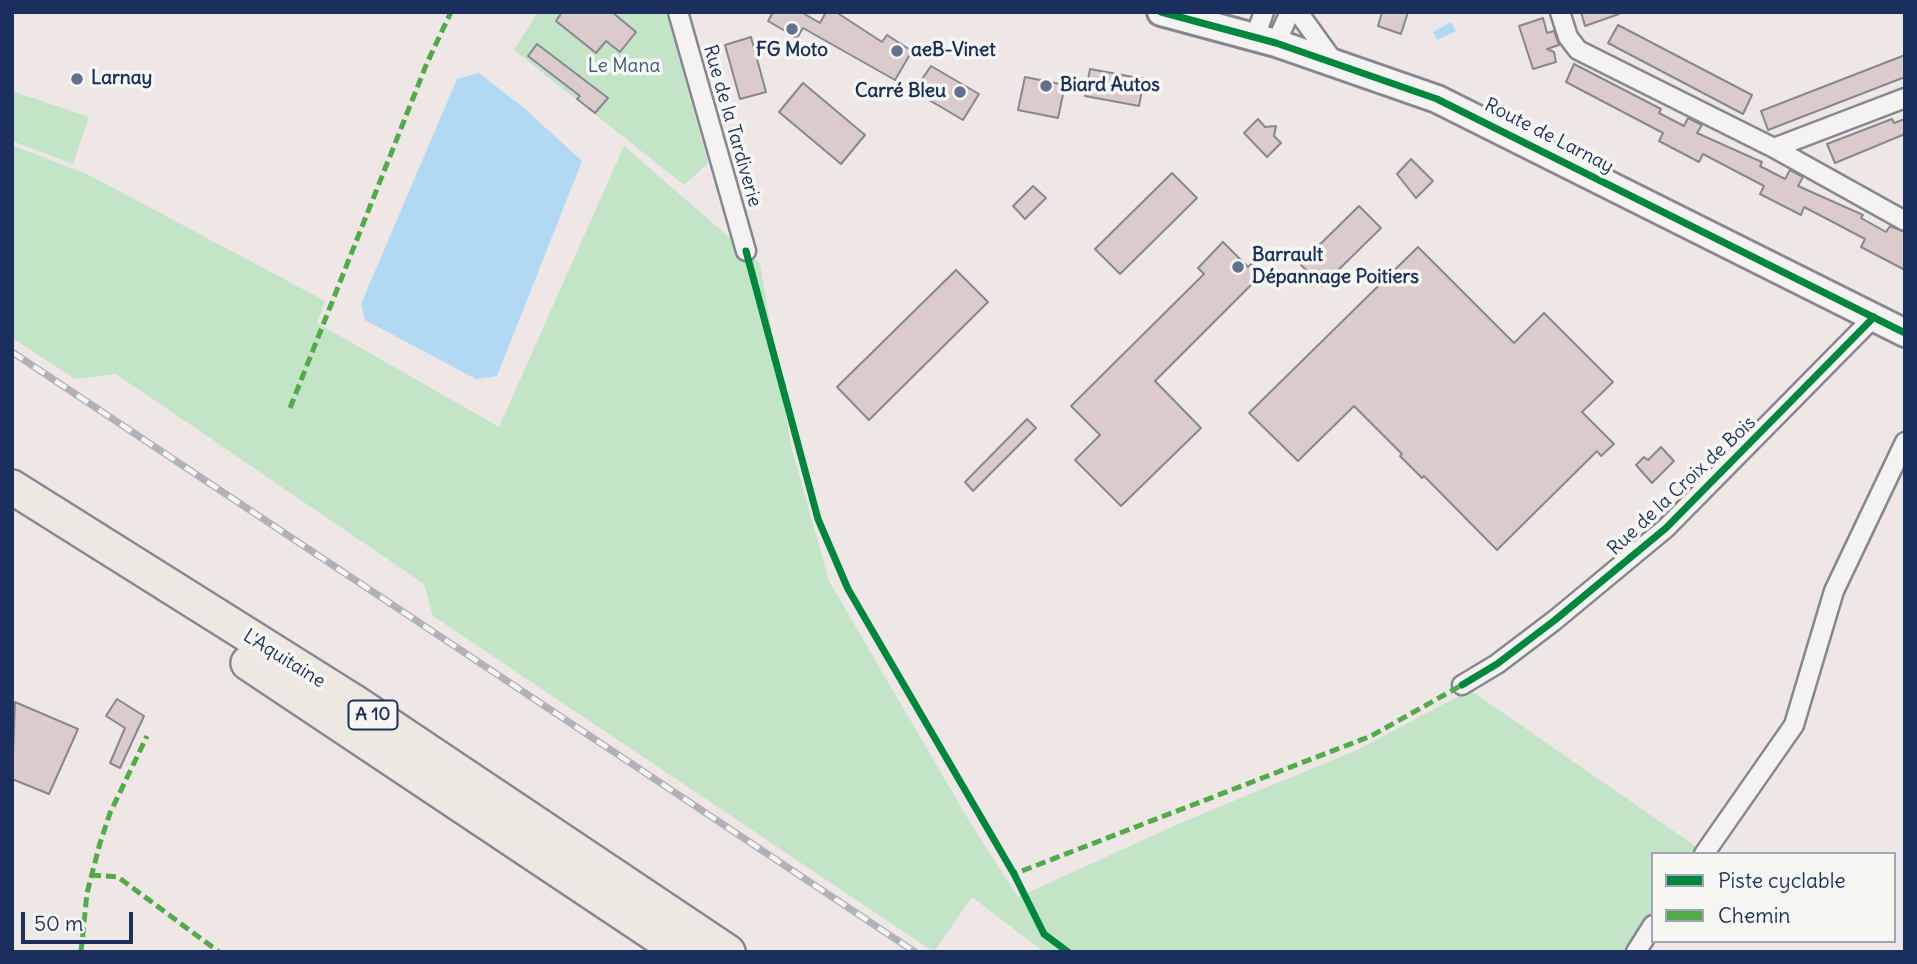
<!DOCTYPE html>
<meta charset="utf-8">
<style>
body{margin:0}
#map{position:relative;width:1917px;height:964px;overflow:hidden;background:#eee7e6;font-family:Delius,sans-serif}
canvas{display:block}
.frame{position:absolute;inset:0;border:14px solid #1b2f5e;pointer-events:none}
.legend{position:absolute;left:1651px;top:852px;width:245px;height:91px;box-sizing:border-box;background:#f6f6f2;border:2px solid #9ea6b7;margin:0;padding:9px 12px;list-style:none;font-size:21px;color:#1b2f5e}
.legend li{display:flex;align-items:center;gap:14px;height:35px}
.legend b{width:35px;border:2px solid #9ea6b7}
.scale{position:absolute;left:21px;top:912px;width:112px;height:32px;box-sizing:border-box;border:4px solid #1b2f5e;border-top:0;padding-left:9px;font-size:21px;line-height:24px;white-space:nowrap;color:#1b2f5e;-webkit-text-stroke:5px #f6f6f2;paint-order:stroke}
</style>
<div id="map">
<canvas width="1917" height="964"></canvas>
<div class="frame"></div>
<ul class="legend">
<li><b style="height:9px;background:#00873e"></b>Piste cyclable</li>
<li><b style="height:9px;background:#52ab49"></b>Chemin</li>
</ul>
<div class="scale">50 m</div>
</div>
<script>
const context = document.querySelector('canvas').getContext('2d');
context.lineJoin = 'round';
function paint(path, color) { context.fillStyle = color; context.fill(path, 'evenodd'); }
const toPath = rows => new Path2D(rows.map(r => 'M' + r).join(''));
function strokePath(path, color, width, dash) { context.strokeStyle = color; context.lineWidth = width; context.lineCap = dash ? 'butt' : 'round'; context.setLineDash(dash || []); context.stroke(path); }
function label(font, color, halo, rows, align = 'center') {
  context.font = font + ' Delius,sans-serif'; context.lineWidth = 7; context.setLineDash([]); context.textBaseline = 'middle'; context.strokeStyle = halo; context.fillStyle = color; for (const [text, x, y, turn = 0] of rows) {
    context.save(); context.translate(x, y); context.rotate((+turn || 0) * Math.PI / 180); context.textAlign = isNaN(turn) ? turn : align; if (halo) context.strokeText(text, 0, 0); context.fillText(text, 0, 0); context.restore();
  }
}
paint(toPath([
 [538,12,666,12,708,163,684,185,514,50],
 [12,91,89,117,73,164,12,141],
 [12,145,89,175,325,301,317,323,499,427,624,146,760,264,791,446,829,581,971,824,1018,897,1185,821,1357,750,1470,690,1698,848,1694,854,1653,854,1653,921,1634,952,1044,952,972,897,934,952,433,616,424,584,116,374,75,379,12,338]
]), '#c3e4c7');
paint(toPath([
 [1451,22,1456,31,1437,40,1433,32],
 [479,73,524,108,582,161,497,376,476,379,365,320,361,304,457,79]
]), '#b2d9f3');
const building = toPath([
 [562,12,612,12,636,32,620,52,606,41,596,53,556,21,562,12],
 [773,12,801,12,820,23,826,12,836,12,882,42,887,35,912,51,895,80,803,28,797,38,768,21,773,12],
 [1382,12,1408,12,1401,34,1378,26,1382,12],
 [1581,12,1619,12,1619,14,1585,26,1581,12],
 [1543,18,1547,33,1554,31,1559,45,1547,49,1554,52,1556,62,1533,69,1519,26,1543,18],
 [1618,25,1752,95,1743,114,1608,43,1618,25],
 [751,37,766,92,740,99,725,45,751,37],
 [537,44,608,98,595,113,577,99,580,96,528,56,537,44],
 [1905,55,1905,77,1768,130,1761,111,1905,55],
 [1574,64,1661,109,1659,113,1684,126,1688,118,1702,125,1697,133,1755,159,1762,162,1760,166,1785,179,1790,170,1803,177,1798,186,1863,215,1861,218,1886,232,1890,226,1905,232,1905,270,1861,247,1865,239,1831,221,1804,207,1801,215,1760,194,1764,186,1703,154,1699,162,1659,141,1663,133,1566,82,1574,64],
 [931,66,979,94,963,120,924,97,930,88,920,82,931,66],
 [1090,69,1144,79,1139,106,1085,96,1090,69],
 [1025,77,1065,85,1058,118,1018,110,1025,77],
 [803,83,865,135,841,164,779,112,803,83],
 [1258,119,1265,127,1276,126,1274,136,1281,143,1267,157,1244,133,1258,119],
 [1892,119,1894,123,1905,119,1905,134,1835,163,1827,144,1892,119],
 [1411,159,1433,181,1416,198,1397,174,1411,159],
 [1172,173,1197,198,1120,274,1095,249,1172,173],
 [1033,186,1046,198,1025,219,1013,206,1033,186],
 [1359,206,1381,228,1322,286,1300,264,1359,206],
 [1223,242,1248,267,1251,264,1260,272,1259,277,1155,381,1201,428,1121,506,1075,460,1100,435,1071,406,1204,274,1198,268,1223,242],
 [1418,247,1514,343,1544,313,1613,382,1582,412,1614,444,1601,456,1597,451,1497,550,1424,476,1422,478,1400,456,1402,454,1354,406,1298,461,1249,413,1418,247],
 [956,270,988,302,869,420,837,387,956,270],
 [1027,419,1036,428,973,491,965,482,1027,419],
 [1661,447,1674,461,1652,483,1636,465,1644,457,1648,460,1661,447],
 [117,699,144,716,120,768,110,763,125,728,106,716,117,699],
 [15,702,78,729,49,794,12,779,15,702]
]);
paint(building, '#dbcccb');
strokePath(building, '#86878f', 2);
const street = toPath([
 [678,12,746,251],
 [1298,12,1334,62],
 [1560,12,1568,37,1578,50,1774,148,1905,221],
 [1255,37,1264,12],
 [1276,43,1290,12],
 [1774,148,1905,98],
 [1462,685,1497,664,1555,620,1666,528,1874,317],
 [1704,854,1794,725,1834,591,1905,442],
 [1636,952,1653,925]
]);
const secondary = toPath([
 [1161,12,1276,43,1437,99,1905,333]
]);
const highway = toPath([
 [12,487,356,703,728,952],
 [248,663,681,952]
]);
strokePath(street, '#86878f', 23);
strokePath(secondary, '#86878f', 32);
strokePath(highway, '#86878f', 38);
strokePath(street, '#f4f3f1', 18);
strokePath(secondary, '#f4f3f1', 26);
strokePath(highway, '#ede9e2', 33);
const rail = toPath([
 [12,352,915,952]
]);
strokePath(rail, '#b1b2b7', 7);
strokePath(rail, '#f6f6f2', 4.5, [13]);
strokePath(toPath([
 [290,408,427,63,451,12],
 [91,875,118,877,219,952],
 [1016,880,1014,874,1371,736,1462,685],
 [81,952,87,893,100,843,110,813,147,736]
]), '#52ab49', 5, [10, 5]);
strokePath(toPath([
 [1161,12,1276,43,1437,99,1905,333],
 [746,251,818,519,848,589,1014,874,1044,934,1068,952],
 [1462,685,1497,664,1555,620,1666,528,1874,317]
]), '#00873e', 7);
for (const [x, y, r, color] of [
 [792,29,7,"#656f8e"],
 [897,51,7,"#656f8e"],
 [77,79,7,"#656f8e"],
 [1046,86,7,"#656f8e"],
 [960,92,7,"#656f8e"],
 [1238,267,7,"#656f8e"]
]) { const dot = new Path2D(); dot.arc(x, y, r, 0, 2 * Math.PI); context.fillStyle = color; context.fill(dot); strokePath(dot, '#f6f6f2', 2.5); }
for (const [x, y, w] of [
 [373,715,49]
]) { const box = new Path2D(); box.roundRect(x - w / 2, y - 14.5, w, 29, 5); context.fillStyle = '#f6f6f2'; context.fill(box); strokePath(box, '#1b2f5e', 2); }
label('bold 18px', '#1b2f5e', null, [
 ["A 10",373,715]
]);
label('bold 19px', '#1b2f5e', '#f6f6f2', [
 ["FG Moto",792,51,"center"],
 ["aeB-Vinet",911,51],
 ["Larnay",91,79],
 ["Biard Autos",1060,86],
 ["Carré Bleu",946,92,"right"],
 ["Barrault",1252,256],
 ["Dépannage Poitiers",1252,278]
], 'left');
label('19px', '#3c5c72', '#f6f6f2', [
 ["Le Mana",624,67]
]);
label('19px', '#1b2f5e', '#f6f6f2', [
 ["Rue de la Tardiverie",732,126,74],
 ["Route de Larnay",1549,136,27],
 ["Rue de la Croix de Bois",1682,486,-43],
 ["L'Aquitaine",284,659,32]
]);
</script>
